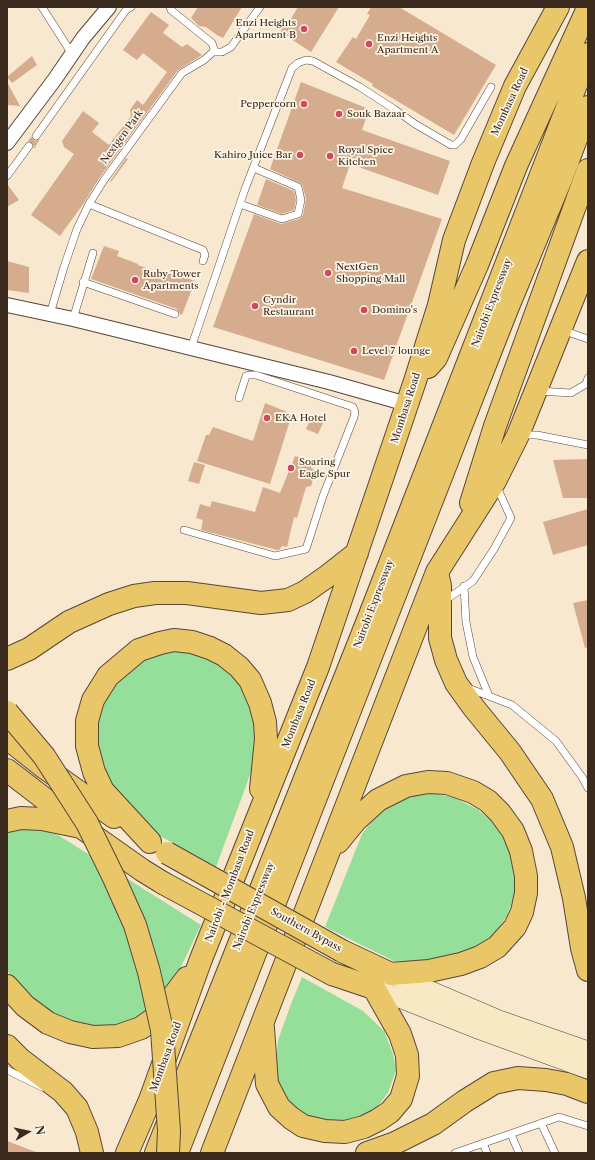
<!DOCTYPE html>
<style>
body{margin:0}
#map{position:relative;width:595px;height:1160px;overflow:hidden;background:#f8e8d0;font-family:"Libre Caslon Text",serif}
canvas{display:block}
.frame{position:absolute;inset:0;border:8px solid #3b2a1e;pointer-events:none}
.north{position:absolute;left:8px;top:1112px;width:40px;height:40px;-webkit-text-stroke:3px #fcf5e5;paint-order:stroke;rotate:81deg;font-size:11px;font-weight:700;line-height:16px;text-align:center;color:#3b2a1e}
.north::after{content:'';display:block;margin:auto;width:14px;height:18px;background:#3b2a1e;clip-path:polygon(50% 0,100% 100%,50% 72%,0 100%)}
</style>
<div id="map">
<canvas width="595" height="1160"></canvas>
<div class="frame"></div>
<div class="north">N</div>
</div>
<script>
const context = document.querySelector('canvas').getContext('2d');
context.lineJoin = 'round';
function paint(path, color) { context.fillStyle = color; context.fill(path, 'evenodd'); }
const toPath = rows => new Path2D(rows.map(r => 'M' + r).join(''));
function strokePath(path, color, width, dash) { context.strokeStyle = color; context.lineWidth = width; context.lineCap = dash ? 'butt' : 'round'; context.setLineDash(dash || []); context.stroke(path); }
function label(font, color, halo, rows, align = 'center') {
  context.font = font + ' "Libre Caslon Text",serif'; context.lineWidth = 3.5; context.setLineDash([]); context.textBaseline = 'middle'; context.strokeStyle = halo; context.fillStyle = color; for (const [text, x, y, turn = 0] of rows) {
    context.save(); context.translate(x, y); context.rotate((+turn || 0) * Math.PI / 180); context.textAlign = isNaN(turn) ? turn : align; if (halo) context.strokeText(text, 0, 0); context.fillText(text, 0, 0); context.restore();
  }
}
paint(toPath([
 [165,650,196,651,233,673,251,698,256,727,257,756,216,867,151,831,98,771,94,715,122,670],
 [425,792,453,797,477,809,495,823,508,842,515,865,514,896,507,916,492,936,479,946,457,955,422,963,394,961,325,927,362,834,380,811,400,799],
 [13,827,38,829,58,835,201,925,180,969,169,991,143,1019,110,1030,53,1018,18,987,7,970,7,830],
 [302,977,363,1011,384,1031,393,1054,396,1070,388,1093,374,1111,356,1120,338,1123,315,1119,296,1109,281,1092,275,1073,278,1040,291,1004]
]), '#95df9a');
paint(toPath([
 [198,7,242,7,223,38,217,35,206,27,199,26,191,18],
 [298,7,339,7,311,52,280,32,287,21,289,22],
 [371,7,399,7,496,65,454,135,372,86,373,84,336,62,353,37,356,39,370,15,367,14],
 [151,12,169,25,163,33,182,47,187,44,202,55,178,70,100,177,84,203,60,236,31,215,74,154,64,147,62,141,83,111,99,123,92,132,109,145,131,116,130,110,137,100,143,105,167,72,143,53,137,60,123,50],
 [32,56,37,65,12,83,7,77],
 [7,82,20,106,7,105],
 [301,82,369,109,362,130,450,161,438,195,350,164,342,188,442,219,384,380,213,327,254,214,281,224,299,219,303,215,306,199,302,184,270,169],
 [31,137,35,141,40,139,34,149,33,144,28,141],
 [126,158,128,159,111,182,110,181],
 [266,179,294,191,296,200,294,210,282,214,257,205],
 [7,184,19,200,7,207],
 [104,246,119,251,117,256,138,264,138,265,157,272,158,269,181,278,182,276,195,281,182,315,180,314,177,309,91,279],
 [7,261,29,267,29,293,7,290],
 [265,403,292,414,270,484,197,461,206,435,209,435,213,427,253,441],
 [311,418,323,423,318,434,306,429],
 [295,456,312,461,311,468,316,471,311,486,306,487,297,518,294,517,287,547,282,546,279,550,277,550,201,530,203,520,196,518,200,504,210,507,212,501,255,512,263,487,280,493],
 [588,459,588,498,563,498,553,460],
 [194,462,205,465,199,484,188,481],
 [588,509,588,545,553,555,543,522],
 [588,600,588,647,585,648,573,603],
 [7,1141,36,1152,36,1153,7,1153]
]), '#d5ac8d');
const lane = toPath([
 [42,7,72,54],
 [213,52,222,52,231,47,260,7],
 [36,136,126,10,131,7],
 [7,176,29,146],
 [89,204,203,250,205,255,203,261],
 [240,204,282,219,298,214,301,200,298,187,254,168],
 [83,282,175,314],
 [50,314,64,267,77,229,89,204,104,180,182,73,204,60,213,52,214,49,212,43,171,10,170,7],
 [73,319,93,253],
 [562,330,588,339],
 [191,348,245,189,292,68,298,63,306,60,313,61,360,87,394,109,415,124,451,145,455,145,461,139,491,87],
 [539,391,571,393,586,384,588,378],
 [520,435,537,435,588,445],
 [184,530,275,556,306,549,323,496,354,417,355,412,353,407,256,375,249,375,246,376,239,398],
 [464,586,466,622,473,657,489,696],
 [444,601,473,581,494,549,511,518,496,485],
 [468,688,512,705,556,741,582,777,588,788],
 [7,1070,42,1087],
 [541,1123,555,1153],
 [511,1134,519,1153],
 [483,1143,487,1153],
 [455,1153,559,1117,588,1126]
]);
const street = toPath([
 [7,143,55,79,83,38,109,7],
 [7,305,73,319,329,382,407,404]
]);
const secondary = toPath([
 [391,974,499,1020,588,1051],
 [374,988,475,1028,588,1069]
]);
const highway = toPath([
 [428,367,436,358,477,265,516,166,588,8],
 [471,503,495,426,588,170],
 [438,577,440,586,440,638,446,660,456,683,474,708,510,752,542,799,562,847,574,898,582,948,588,970],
 [7,659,29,649,69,622,109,604,134,596,155,593,187,593,261,603,288,600,305,592,329,575,357,553],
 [7,738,45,768,114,817],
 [7,770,81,827,142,870,163,883],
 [7,821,21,818,42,819,76,826],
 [150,842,103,791,94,772,87,746,87,721,93,700,108,676,139,650,160,643,174,640,192,642,210,648,224,655,239,667,250,680,260,703,265,722,266,739,261,789],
 [338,842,356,820,378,800,406,786,428,782,447,783,473,792,488,801,500,813,513,831,521,851,526,876,526,893,522,912,515,927,497,947,480,957,461,964,429,971,391,974,342,951],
 [7,986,25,1006,48,1023,70,1032,93,1037,118,1036,141,1028,159,1015,187,978],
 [263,1028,267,1084,279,1107,291,1118,303,1126,325,1131,345,1132,364,1127,378,1120,390,1112,401,1099,408,1076,407,1055,400,1034,374,988,332,974],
 [7,1046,20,1059,63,1092,77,1108,87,1132,92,1153],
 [127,1153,150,1100,201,959,318,667,415,381,439,305,454,240,483,163,515,86,558,7],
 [156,1153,368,620,588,54],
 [177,1153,459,431,507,309,561,179,588,107],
 [212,1153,437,572,495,481,518,435,588,261],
 [367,1153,395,1143,433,1124,465,1101,494,1083,518,1078,546,1080,567,1084,588,1092]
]);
strokePath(lane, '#574639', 8);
strokePath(street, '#574639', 16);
strokePath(secondary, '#574639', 20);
strokePath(highway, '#574639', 24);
strokePath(lane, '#fff', 7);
strokePath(street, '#fff', 14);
strokePath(secondary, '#f6e9c3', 19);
strokePath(highway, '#e9c769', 22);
const highwayBridge = toPath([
 [7,712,44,756,87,823,114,878,135,925,149,972,162,1030,169,1131,168,1153],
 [167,853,342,951],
 [163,883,332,974]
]);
strokePath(highwayBridge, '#574639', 24, []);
strokePath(highwayBridge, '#e9c769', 22);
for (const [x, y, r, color] of [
 [304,29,4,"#d1495b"],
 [369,44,4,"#d1495b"],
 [304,104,4,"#d1495b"],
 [339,114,4,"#d1495b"],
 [300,155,4,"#d1495b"],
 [330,156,4,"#d1495b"],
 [328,273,4,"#d1495b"],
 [135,280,4,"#d1495b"],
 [255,306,4,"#d1495b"],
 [364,310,4,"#d1495b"],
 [354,351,4,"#d1495b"],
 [267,418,4,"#d1495b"],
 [291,468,4,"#d1495b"]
]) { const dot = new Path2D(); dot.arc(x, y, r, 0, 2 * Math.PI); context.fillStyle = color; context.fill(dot); strokePath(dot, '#fcf5e5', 1.5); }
label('10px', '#3b2a1e', '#fcf5e5', [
 ["Enzi Heights",296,23,"right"],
 ["Apartment B",296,35,"right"],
 ["Enzi Heights",377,38],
 ["Apartment A",377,50],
 ["Peppercorn",296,104,"right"],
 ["Souk Bazaar",347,114],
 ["Royal Spice",338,150],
 ["Kitchen",338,162],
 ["Kahiro Juice Bar",292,155,"right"],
 ["NextGen",336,267],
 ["Shopping Mall",336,279],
 ["Ruby Tower",143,274],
 ["Apartments",143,286],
 ["Cyndir",263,300],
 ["Restaurant",263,312],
 ["Domino's",372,310],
 ["Level 7 lounge",362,351],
 ["EKA Hotel",275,418],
 ["Soaring",299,462],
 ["Eagle Spur",299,474]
], 'left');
label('10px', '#3b2a1e', '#fcf5e5', [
 ["Mombasa Road",510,102,-65],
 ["Nextgen Park",122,137,-54],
 ["Nairobi Expressway",492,303,-69],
 ["Mombasa Road",406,408,-72],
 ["Nairobi Expressway",374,604,-69],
 ["Mombasa Road",299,714,-68],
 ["Nairobi - Mombasa Road",230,886,-69],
 ["Nairobi Expressway",254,906,-68],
 ["Southern Bypass",306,930,29],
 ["Mombasa Road",166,1057,-70]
]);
</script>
